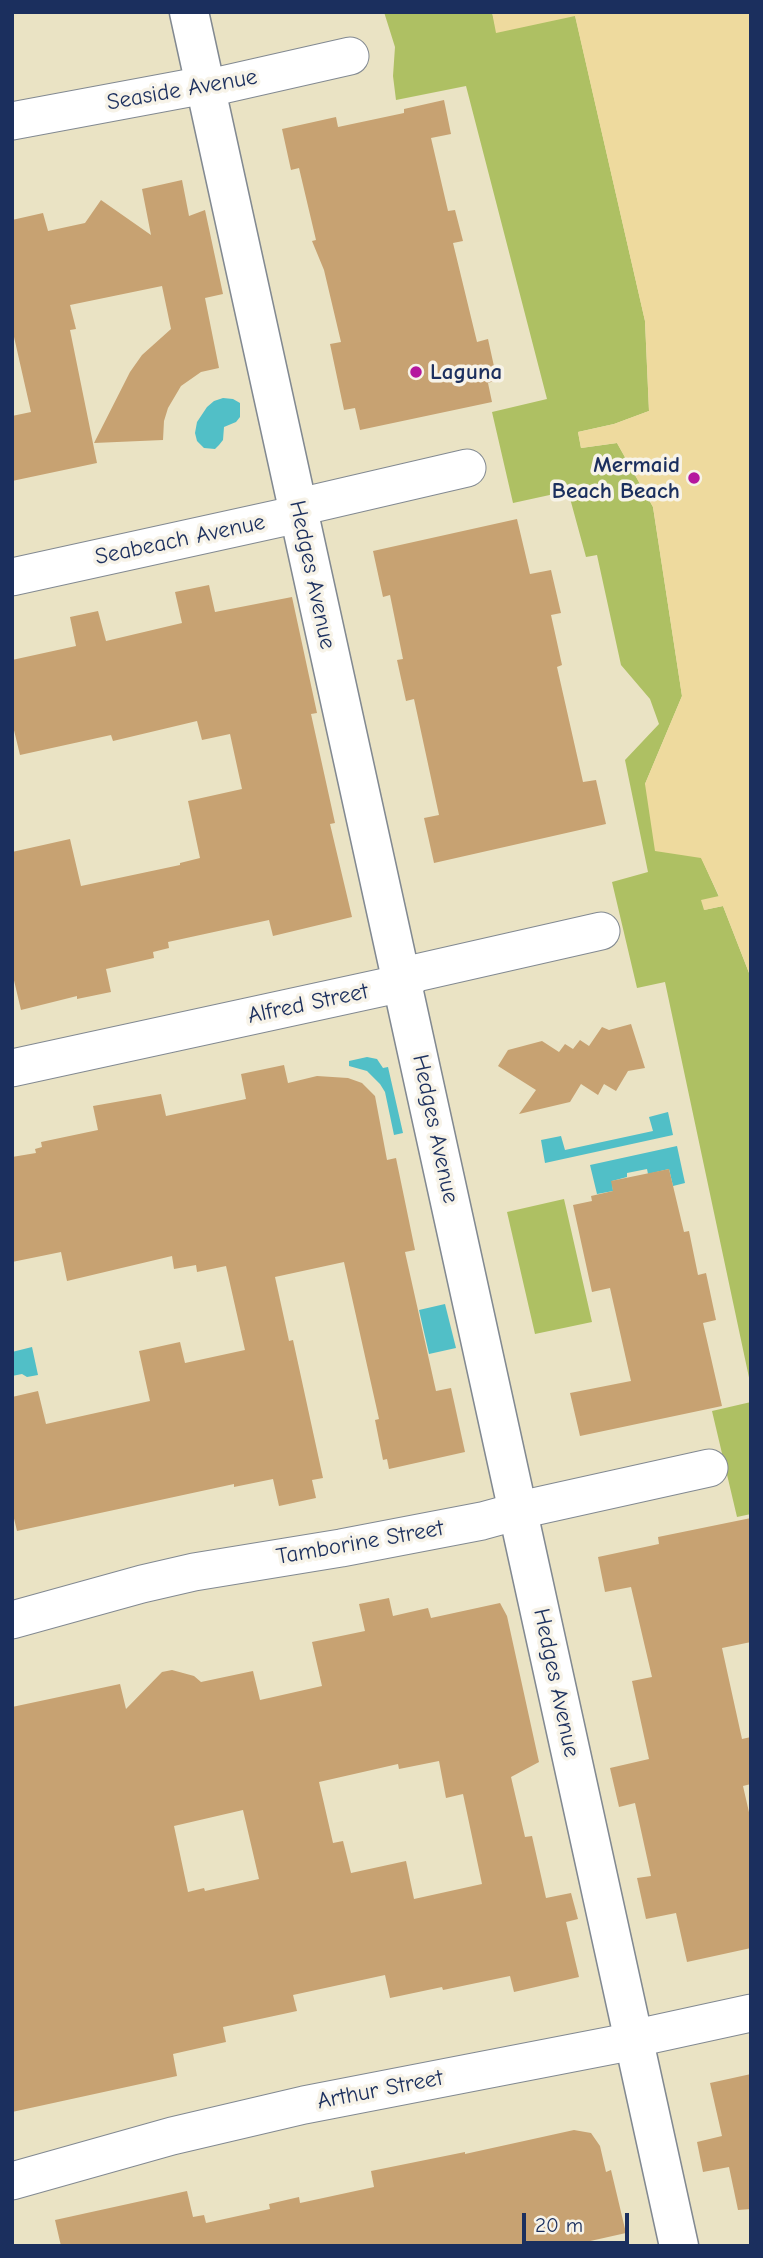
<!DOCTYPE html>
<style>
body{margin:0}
#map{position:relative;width:763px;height:2258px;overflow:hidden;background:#eae3c4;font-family:"Comic Neue",sans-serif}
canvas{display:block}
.frame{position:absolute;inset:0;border:14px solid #1b2f5e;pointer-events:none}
.scale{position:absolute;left:522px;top:2213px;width:107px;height:32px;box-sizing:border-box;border:4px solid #1b2f5e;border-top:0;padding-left:9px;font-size:21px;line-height:24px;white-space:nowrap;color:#1b2f5e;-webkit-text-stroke:5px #f7f3e8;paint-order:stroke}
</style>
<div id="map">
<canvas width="763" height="2258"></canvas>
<div class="frame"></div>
<div class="scale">20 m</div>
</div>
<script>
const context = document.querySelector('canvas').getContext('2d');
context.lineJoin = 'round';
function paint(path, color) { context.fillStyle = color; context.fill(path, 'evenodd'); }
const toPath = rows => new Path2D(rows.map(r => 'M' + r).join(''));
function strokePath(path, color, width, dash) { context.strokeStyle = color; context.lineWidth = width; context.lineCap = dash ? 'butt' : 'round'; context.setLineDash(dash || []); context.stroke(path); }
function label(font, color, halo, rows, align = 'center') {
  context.font = font + ' "Comic Neue",sans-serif'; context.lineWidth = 7; context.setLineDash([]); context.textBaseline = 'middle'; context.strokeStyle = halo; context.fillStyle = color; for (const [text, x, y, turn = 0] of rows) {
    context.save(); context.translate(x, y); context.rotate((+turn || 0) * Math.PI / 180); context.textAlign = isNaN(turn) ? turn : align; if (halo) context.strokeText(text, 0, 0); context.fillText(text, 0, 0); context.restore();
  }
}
paint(toPath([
 [384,12,492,12,497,32,575,15,645,321,649,411,614,424,578,432,581,448,617,443,653,507,682,696,645,784,701,857,719,897,704,910,723,906,751,978,751,1387,665,982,637,988,612,882,648,872,625,760,659,724,650,699,621,665,597,555,586,557,568,491,513,503,492,412,547,399,466,86,396,100,393,76,395,47],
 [564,1199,592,1322,535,1334,507,1212],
 [751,1402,751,1514,737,1517,712,1411]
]), '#aec063');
paint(toPath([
 [492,12,751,12,751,978,723,906,704,910,701,900,719,896,701,858,655,851,645,784,682,696,653,507,617,443,581,448,578,432,614,424,649,411,645,321,575,16,496,33]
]), '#eeda9e');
paint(toPath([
 [223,398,233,399,240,403,240,417,236,422,224,427,223,440,219,445,215,449,204,448,197,441,195,433,197,422,207,407,214,401],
 [367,1057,377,1059,383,1068,388,1067,403,1133,394,1135,385,1092,380,1084,367,1071,349,1066,349,1061],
 [668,1112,673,1135,545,1163,541,1140,561,1136,565,1150,653,1131,649,1117],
 [677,1146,685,1183,673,1186,669,1169,648,1174,647,1169,627,1173,627,1177,612,1181,613,1191,597,1194,590,1165],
 [445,1304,456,1348,429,1354,419,1310],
 [32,1347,38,1375,27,1377,22,1374,12,1376,12,1352]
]), '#51bfc7');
paint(toPath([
 [444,100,451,134,431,138,448,211,455,210,463,241,453,243,477,342,488,339,497,380,488,383,492,402,360,430,355,408,344,410,330,344,341,342,324,270,312,241,316,240,299,168,291,170,282,129,336,117,338,127,404,113,404,109],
 [182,180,189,216,205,210,223,294,205,298,219,368,201,372,181,386,168,408,164,421,163,440,94,443,130,372,142,355,171,329,162,286,70,305,76,329,70,330,97,463,12,481,12,416,31,412,12,328,12,220,43,213,48,231,85,223,101,200,151,235,142,189],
 [517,519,530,574,551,570,561,613,551,615,562,665,557,667,583,782,596,780,606,824,434,863,424,818,439,815,414,699,406,701,397,660,403,659,390,595,383,597,373,551],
 [209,585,215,612,292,597,317,713,311,714,335,823,330,824,352,917,273,936,269,920,168,942,169,948,153,952,154,958,106,969,111,992,77,999,77,996,21,1010,12,972,12,852,70,839,81,886,180,865,180,863,200,858,188,801,242,789,230,734,202,740,197,721,113,741,111,735,20,755,12,722,12,660,76,646,70,617,98,611,106,641,182,623,175,592],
 [631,1024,645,1068,628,1071,616,1091,604,1084,598,1095,581,1084,570,1102,519,1114,536,1090,498,1066,508,1050,542,1041,559,1052,565,1044,573,1049,580,1040,589,1046,602,1027,609,1030],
 [284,1065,288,1083,317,1076,348,1078,362,1083,375,1096,387,1160,396,1158,415,1250,405,1252,436,1391,451,1388,465,1452,389,1469,387,1459,383,1460,375,1420,379,1419,344,1262,275,1277,289,1341,293,1340,323,1478,312,1480,316,1498,279,1506,273,1479,234,1487,234,1484,17,1531,12,1510,12,1397,38,1391,46,1424,150,1401,139,1351,180,1342,185,1363,245,1350,226,1266,197,1272,196,1265,174,1269,172,1256,67,1281,61,1252,12,1262,12,1157,36,1153,35,1149,42,1147,41,1142,98,1130,93,1106,161,1094,166,1116,246,1099,241,1074],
 [669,1169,684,1232,689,1231,698,1275,706,1273,716,1320,703,1323,722,1406,580,1436,570,1393,631,1381,610,1288,592,1292,573,1205,592,1201,591,1196,613,1191,611,1181],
 [751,1518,751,1642,722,1648,742,1739,751,1737,751,1784,743,1786,751,1821,751,1948,687,1962,676,1913,646,1919,637,1878,651,1876,635,1803,619,1807,610,1768,649,1759,632,1681,652,1677,631,1587,605,1592,598,1557,659,1544,658,1537],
 [389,1598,393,1616,428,1608,431,1618,500,1603,507,1616,539,1762,511,1777,525,1837,532,1836,546,1898,571,1893,578,1919,566,1922,579,1977,514,1992,510,1976,443,1990,442,1987,390,1998,385,1975,293,1995,297,2011,223,2027,226,2042,173,2054,177,2076,12,2112,12,1707,120,1684,126,1709,162,1672,172,1670,194,1676,201,1682,253,1671,260,1700,322,1686,312,1642,365,1631,359,1604],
 [439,1761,446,1798,463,1794,482,1884,414,1899,406,1861,351,1873,343,1841,333,1843,319,1782,398,1764,399,1769],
 [243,1810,259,1879,205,1891,204,1888,188,1892,174,1826],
 [751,2074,751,2209,738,2210,729,2167,703,2172,697,2142,722,2136,710,2083],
 [574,2130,591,2133,600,2146,606,2172,611,2170,626,2233,568,2246,61,2246,55,2220,187,2191,193,2217,204,2215,206,2223,270,2209,269,2204,299,2197,300,2203,374,2187,371,2171,465,2152,465,2154]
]), '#c7a272');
const minor = toPath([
 [12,121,205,85,222,85,350,56],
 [12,577,299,514,312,504,467,468],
 [12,1068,403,983,416,973,601,931],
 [12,1620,142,1584,194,1572,341,1548,482,1521,533,1507,709,1468],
 [12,2181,172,2136,304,2105,634,2041,650,2035,751,2013]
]);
const tertiary = toPath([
 [189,12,679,2246]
]);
strokePath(minor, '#828991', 39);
strokePath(tertiary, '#828991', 41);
strokePath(minor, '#fff', 37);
strokePath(tertiary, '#fff', 38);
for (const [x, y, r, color] of [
 [416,372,7,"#b5179e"],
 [694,478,7,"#b5179e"]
]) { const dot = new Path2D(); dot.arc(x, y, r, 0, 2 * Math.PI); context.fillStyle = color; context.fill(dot); strokePath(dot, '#f7f3e8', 2.5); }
label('23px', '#1b2f5e', '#f7f3e8', [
 ["Seaside Avenue",182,90,-10],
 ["Seabeach Avenue",180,540,-12],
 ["Hedges Avenue",312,575,78],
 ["Alfred Street",308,1004,-12],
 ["Hedges Avenue",435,1129,78],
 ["Tamborine Street",360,1543,-10],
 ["Hedges Avenue",556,1683,78],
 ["Arthur Street",380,2090,-11]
]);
label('bold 23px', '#1b2f5e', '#f7f3e8', [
 ["Laguna",430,372],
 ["Mermaid",680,465,"right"],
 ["Beach Beach",680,491,"right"]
], 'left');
</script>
